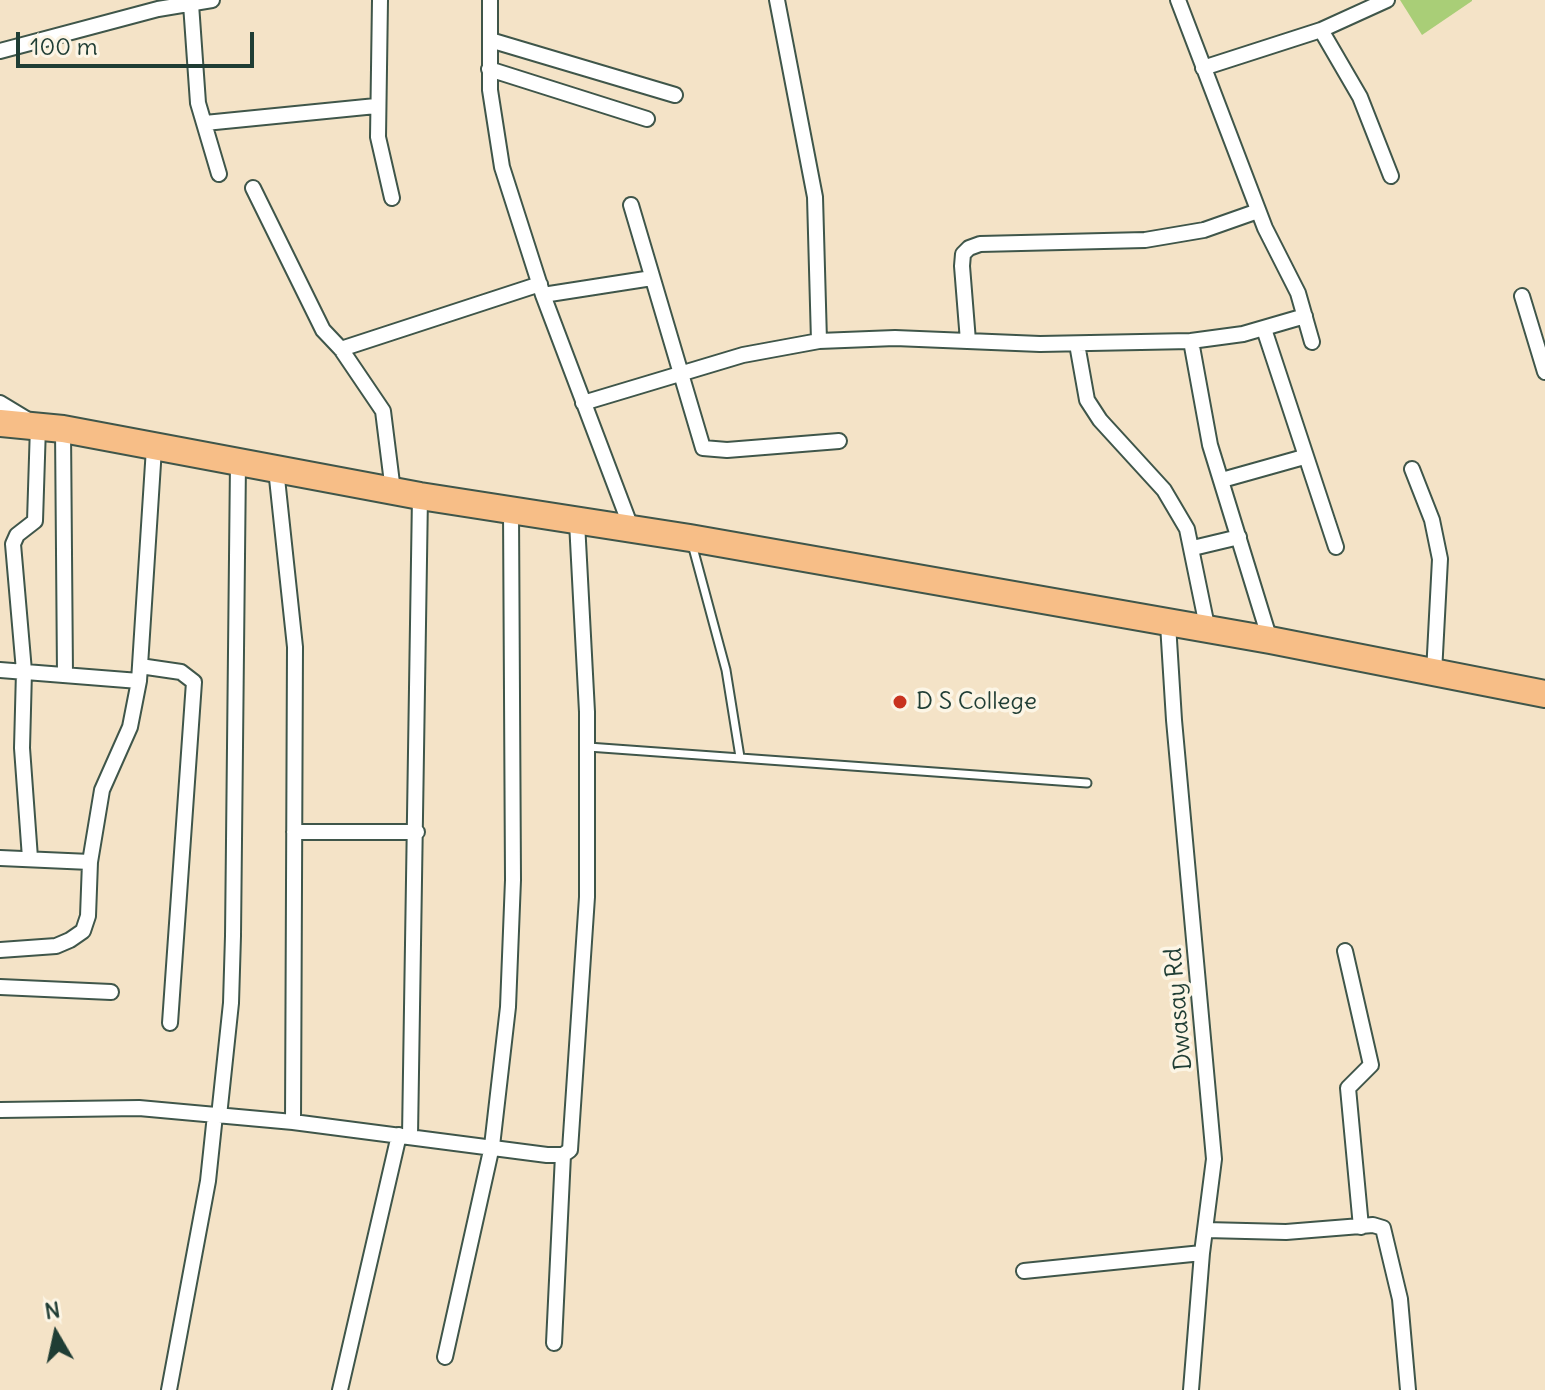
<!DOCTYPE html>
<style>
body{margin:0}
#map{position:relative;width:1545px;height:1390px;overflow:hidden;background:#f4e3c7;font-family:Delius,sans-serif}
canvas{display:block}
.north{position:absolute;left:16px;top:1294px;width:80px;height:80px;-webkit-text-stroke:6px #fcf5e5;paint-order:stroke;rotate:351deg;font-size:22px;font-weight:700;line-height:32px;text-align:center;color:#1f3d34}
.north::after{content:'';display:block;margin:auto;width:28px;height:36px;background:#1f3d34;clip-path:polygon(50% 0,100% 100%,50% 72%,0 100%)}
.scale{position:absolute;left:16px;top:32px;width:238px;height:36px;box-sizing:border-box;border:4px solid #1f3d34;border-top:0;padding-left:10px;font-size:24px;line-height:28px;white-space:nowrap;color:#1f3d34;-webkit-text-stroke:6px #fcf5e5;paint-order:stroke}
</style>
<div id="map">
<canvas width="1545" height="1390"></canvas>
<div class="north">N</div>
<div class="scale">100 m</div>
</div>
<script>
const context = document.querySelector('canvas').getContext('2d');
context.lineJoin = 'round';
function paint(path, color) { context.fillStyle = color; context.fill(path, 'evenodd'); }
const toPath = rows => new Path2D(rows.map(r => 'M' + r).join(''));
function strokePath(path, color, width, dash) { context.strokeStyle = color; context.lineWidth = width; context.lineCap = dash ? 'butt' : 'round'; context.setLineDash(dash || []); context.stroke(path); }
function label(font, color, halo, rows, align = 'center') {
  context.font = font + ' Delius,sans-serif'; context.lineWidth = 7; context.setLineDash([]); context.textBaseline = 'middle'; context.strokeStyle = halo; context.fillStyle = color; for (const [text, x, y, turn = 0] of rows) {
    context.save(); context.translate(x, y); context.rotate((+turn || 0) * Math.PI / 180); context.textAlign = isNaN(turn) ? turn : align; if (halo) context.strokeText(text, 0, 0); context.fillText(text, 0, 0); context.restore();
  }
}
paint(toPath([
 [1400,0,1472,0,1472,1,1422,35]
]), '#a9ce77');
const lane = toPath([
 [692,544,726,670,740,757],
 [588,747,1087,783]
]);
const street = toPath([
 [380,0,378,137,392,198],
 [490,0,490,90,502,167,543,295,632,530],
 [777,0,815,197,819,341],
 [1178,0,1265,228,1298,293,1312,342],
 [191,4,198,103,219,174],
 [1321,30,1360,97,1391,176],
 [490,40,675,95],
 [0,51,158,9,212,0],
 [1203,68,1321,30,1387,0],
 [489,69,647,119],
 [205,123,376,106],
 [253,188,323,330,341,349,383,411,393,491],
 [631,205,703,448,727,450,839,441],
 [543,295,652,278],
 [1522,296,1545,372],
 [1264,329,1336,547],
 [968,341,962,266,963,254,969,248,980,244,1145,240,1204,230,1258,211],
 [1191,341,1210,445,1270,640],
 [1077,344,1087,400,1100,420,1164,490,1187,529,1208,631],
 [341,349,540,284],
 [0,403,38,426,35,521,17,535,13,544,24,671,22,748,30,858],
 [583,403,743,355,819,341,895,338,1040,344,1191,341,1243,334,1305,316],
 [63,429,65,675],
 [276,469,295,647,293,1122],
 [1412,469,1432,520,1440,559,1434,673],
 [1222,480,1304,457],
 [1193,548,1239,537],
 [1168,624,1174,720,1214,1159,1202,1253,1191,1390],
 [140,666,181,672,194,682,170,1023],
 [0,670,139,681],
 [294,832,417,832],
 [0,858,90,862],
 [0,950,56,946,70,940,83,931,88,916,90,862,102,790,130,727,139,681,154,448],
 [1345,951,1371,1065,1348,1088,1361,1227],
 [0,987,111,992],
 [0,1110,139,1108,293,1122,547,1155,563,1155,570,1150,587,897,587,712,577,522],
 [219,1116,231,1003,233,936,238,462],
 [410,1136,420,496],
 [1206,1230,1286,1232,1373,1225,1383,1228,1400,1299,1408,1390],
 [1024,1271,1202,1253],
 [554,1343,563,1155],
 [445,1357,492,1146,508,1007,513,880,511,510],
 [169,1390,208,1181,215,1115],
 [340,1390,399,1135]
]);
const highway = toPath([
 [0,423,63,429,420,496,690,538,1270,640,1545,694]
]);
strokePath(lane, '#3f564a', 11);
strokePath(street, '#3f564a', 18);
strokePath(highway, '#3f564a', 30);
strokePath(lane, '#fff', 7);
strokePath(street, '#fff', 14);
strokePath(highway, '#f7be87', 26);
for (const [x, y, r, color] of [
 [900,702,8,"#c8321e"]
]) { const dot = new Path2D(); dot.arc(x, y, r, 0, 2 * Math.PI); context.fillStyle = color; context.fill(dot); strokePath(dot, '#fcf5e5', 3); }
label('24px', '#1f3d34', '#fcf5e5', [
 ["D S College",916,702]
], 'left');
label('24px', '#1f3d34', '#fcf5e5', [
 ["Dwasay Rd",1179,1009,-95]
]);
</script>
